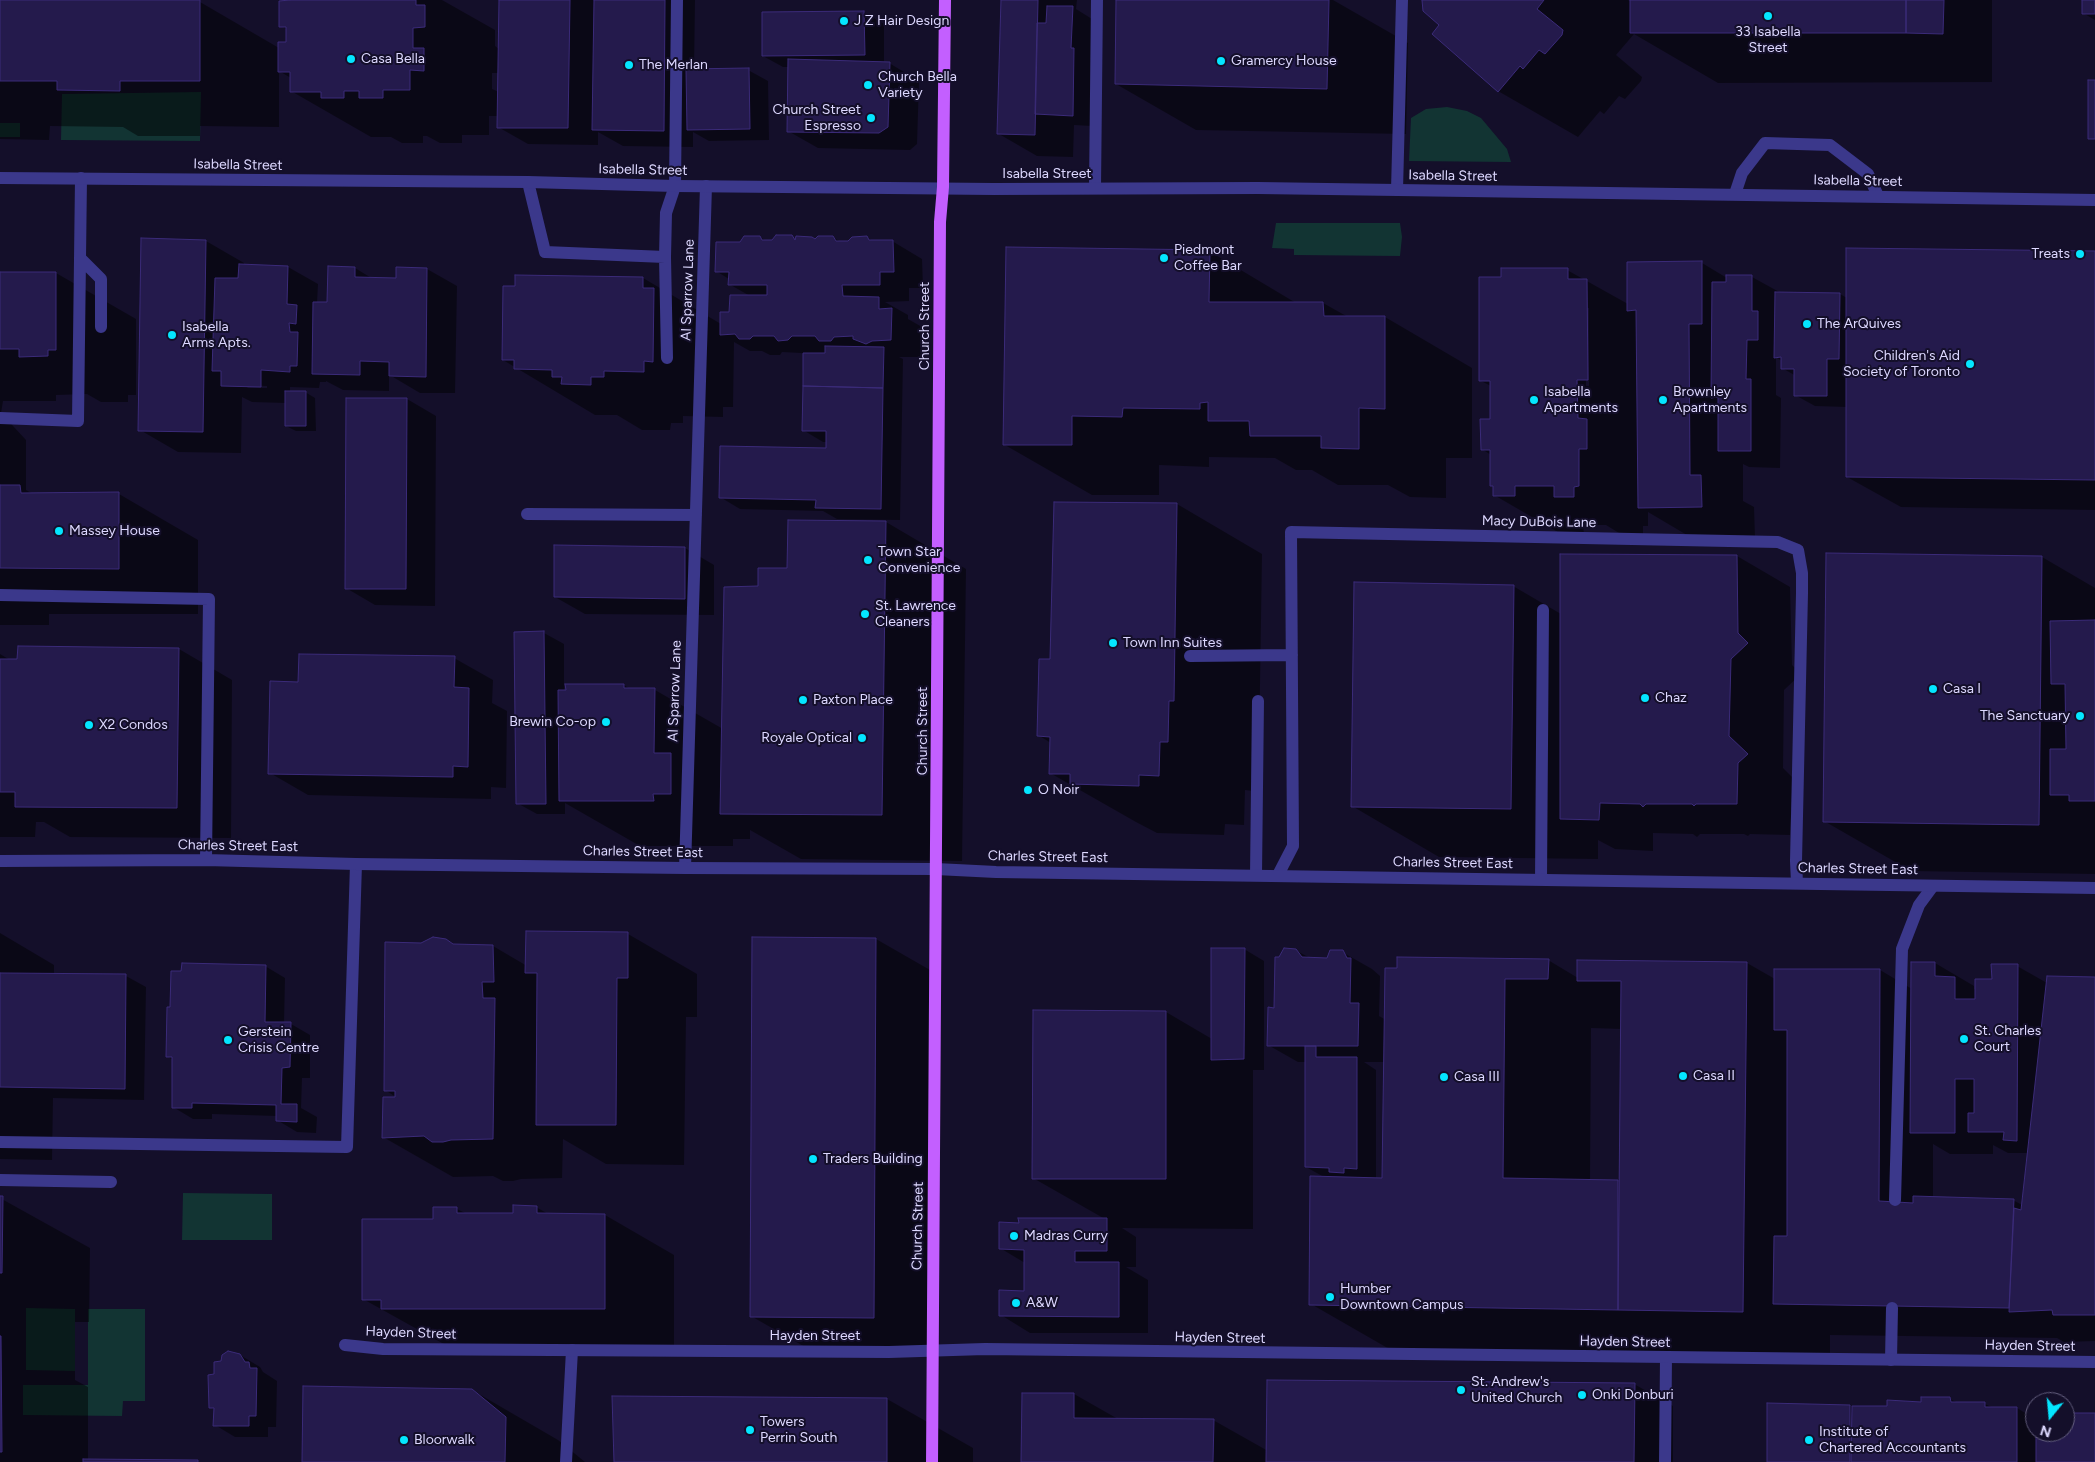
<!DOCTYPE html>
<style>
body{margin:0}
#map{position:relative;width:2095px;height:1462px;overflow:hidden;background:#140f2a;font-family:Figtree,sans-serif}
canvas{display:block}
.north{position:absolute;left:2025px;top:1392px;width:50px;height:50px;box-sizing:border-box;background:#140f2a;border:1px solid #645f7f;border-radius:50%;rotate:197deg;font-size:14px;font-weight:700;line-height:20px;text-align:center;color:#ddd8ff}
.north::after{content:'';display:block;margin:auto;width:18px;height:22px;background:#04e6ff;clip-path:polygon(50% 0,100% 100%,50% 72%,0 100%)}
</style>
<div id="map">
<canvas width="2095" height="1462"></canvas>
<div class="north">N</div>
</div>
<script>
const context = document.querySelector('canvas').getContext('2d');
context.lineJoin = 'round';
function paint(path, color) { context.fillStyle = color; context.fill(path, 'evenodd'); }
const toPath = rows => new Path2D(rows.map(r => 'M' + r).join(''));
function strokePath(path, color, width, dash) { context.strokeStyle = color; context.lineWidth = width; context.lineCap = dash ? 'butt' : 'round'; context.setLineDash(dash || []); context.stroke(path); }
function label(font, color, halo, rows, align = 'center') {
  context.font = font + ' Figtree,sans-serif'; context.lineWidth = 4; context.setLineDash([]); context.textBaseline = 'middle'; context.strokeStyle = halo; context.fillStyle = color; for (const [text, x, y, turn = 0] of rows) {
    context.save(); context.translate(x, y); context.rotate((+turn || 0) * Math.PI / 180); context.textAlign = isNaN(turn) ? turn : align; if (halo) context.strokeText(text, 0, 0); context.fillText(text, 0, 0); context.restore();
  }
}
paint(toPath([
 [201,92,200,141,61,140,62,94],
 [1447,107,1467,111,1481,118,1507,149,1511,162,1409,161,1411,118,1426,109],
 [0,123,20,123,20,137,0,137],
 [1276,223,1400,223,1402,237,1400,256,1294,255,1294,249,1272,248],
 [183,1193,272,1194,272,1240,182,1240],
 [26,1308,75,1309,75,1371,26,1370],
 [88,1309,145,1309,145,1401,123,1401,122,1416,23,1415,23,1385,88,1385]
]), '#123433');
paint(toPath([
 [8,0,200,2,279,48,288,43,288,30,281,26,291,0,442,0,495,30,495,46,499,49,500,0,695,0,694,70,748,70,768,81,769,140,709,141,693,132,693,147,623,146,598,132,598,145,528,144,498,127,499,116,489,116,489,135,462,135,462,143,440,143,427,136,423,136,423,143,402,143,391,137,371,137,291,91,291,78,279,71,279,127,200,126,200,136,138,136,123,127,50,126,49,140,0,139,0,1],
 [492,73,499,73,499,92,492,89],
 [1002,0,1077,0,1076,9,1092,19,1092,126,1074,125,1073,157,1037,156,999,134],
 [1118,0,1333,0,1408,43,1406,134,1196,130,1116,84],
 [1424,0,1628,0,1631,2,1631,0,1992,0,1992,82,1718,83,1634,34,1616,55,1642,77,1641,81,1625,99,1619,96,1604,114,1600,111,1578,137,1498,91,1441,25],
 [2083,0,2095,0,2095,20,2083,13],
 [864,12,884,24,884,63,889,63,919,81,917,144,910,150,818,148,788,131,789,67,783,67,763,56,763,13],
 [760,237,766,241,791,237,796,240,815,240,832,237,841,242,867,237,874,242,892,241,922,259,923,288,909,288,909,301,885,302,908,315,908,319,922,327,921,357,899,357,903,359,900,520,837,519,823,511,740,509,720,497,827,449,827,442,823,442,803,430,804,354,801,353,782,352,780,355,770,355,762,351,750,351,734,342,733,407,723,407,723,417,683,416,683,423,671,423,670,430,642,430,617,415,595,415,503,360,643,278,721,324,750,296,729,284,729,279,716,271,740,243],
 [206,241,244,263,244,265,288,267,318,284,317,303,329,304,355,268,373,279,397,279,397,269,427,269,457,286,455,393,420,393,393,377,389,377,389,391,343,390,326,381,326,382,320,382,319,388,290,387,290,392,305,392,315,398,316,431,296,431,286,426,286,403,252,402,242,397,241,453,178,452,140,430],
 [245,385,267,386,267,388,248,388],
 [1209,251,1296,303,1323,303,1348,317,1385,317,1472,368,1472,458,1446,458,1446,498,1410,497,1388,485,1338,485,1312,470,1296,470,1275,458,1209,457,1209,467,1159,465,1159,495,1092,495,1005,445],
 [2095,252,2095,510,1901,507,1847,477,1847,407,1815,406,1795,395,1796,376,1782,368,1782,361,1776,357,1776,395,1781,398,1780,468,1749,467,1743,464,1743,501,1754,507,1755,538,1692,538,1648,512,1648,526,1643,526,1643,536,1624,536,1606,525,1583,525,1584,535,1563,535,1494,495,1494,487,1491,485,1491,455,1482,449,1491,420,1491,386,1481,381,1502,279,1567,270,1628,304,1702,263,1727,278,1752,277,1781,293,1840,294,1847,298],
 [1586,308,1589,308,1589,386,1586,386],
 [0,273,56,273,136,319,136,395,128,395,128,402,101,402,87,394,56,395,56,401,3,401,1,413,26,440,26,490,33,494,119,494,198,540,198,614,49,614,49,625,0,625],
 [407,399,436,416,435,606,375,605,346,588],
 [1177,504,1262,554,1259,750,1253,791,1245,790,1244,825,1225,824,1224,835,1157,833,1136,822,1050,773,1051,743,1038,735,1052,660],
 [886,522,966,569,962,861,801,859,750,830,750,839,733,839,733,846,640,846,565,803,565,814,537,814,517,803,544,633,564,644,564,691,624,685,631,690,655,690,723,729,789,569],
 [685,548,714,565,714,615,585,614,555,597],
 [1828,554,2042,557,2095,588,2095,874,1911,871,1824,821],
 [1737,556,1790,587,1792,665,1801,674,1784,690,1783,768,1800,785,1792,794,1790,835,1750,834,1748,836,1744,834,1700,834,1697,837,1693,834,1653,833,1653,851,1615,849,1598,840,1598,859,1439,857,1352,806,1513,586,1561,614],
 [179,649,232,680,231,838,70,837,44,822,36,822,35,837,0,837,0,654,10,660],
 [454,658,493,680,492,703,507,711,506,788,491,787,491,799,308,795,270,773,300,683],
 [0,933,54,965,54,975,126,976,146,987,144,1100,53,1098,52,1160,0,1159],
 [628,934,697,974,697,1017,686,1017,684,1165,606,1164,563,1139,562,1178,521,1179,513,1181,503,1181,493,1176,453,1177,383,1137,396,1097,385,1090,455,946,493,946,527,966],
 [753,938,876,939,930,970,927,1348,805,1347,751,1316],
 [1244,949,1264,961,1264,1070,1253,1070,1253,1229,1122,1228,1136,1237,1136,1267,1126,1267,1148,1280,1148,1333,1030,1333,1001,1315,1025,1292,1025,1263,1000,1248,1021,1224,1105,1219,1033,1178,1034,1011,1166,1012,1212,1039],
 [1295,950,1310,958,1328,959,1342,952,1372,969,1380,976,1379,1016,1386,1020,1548,960,1578,978,1747,963,1775,979,1880,970,1912,989,1912,964,1935,963,1974,986,1974,989,1976,990,2017,966,2047,983,2095,978,2095,1341,2064,1342,2057,1338,1830,1335,1830,1361,1398,1354,1311,1304,1324,1177,1306,1167,1306,1062,1298,1062,1268,1045,1276,1009],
 [1591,1028,1622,1029,1620,1182,1590,1181],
 [1364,1062,1385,1062,1383,1179,1376,1179,1376,1070],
 [1933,1144,1950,1154,1993,1154,1993,1145,2008,1153,2028,1153,2022,1205,2013,1200,1933,1198],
 [265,966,285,978,284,1023,291,1024,310,1035,310,1078,302,1078,301,1108,317,1117,316,1133,297,1132,277,1120,277,1116,212,1114,212,1119,193,1119,173,1107,173,1060,167,1056],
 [0,1198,90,1248,89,1322,75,1322,75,1380,88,1387,88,1460,199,1462,0,1462],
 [536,1207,550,1215,605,1215,674,1255,674,1349,451,1348,363,1299,434,1220,457,1209,467,1214,514,1215],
 [240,1355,260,1367,263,1372,277,1381,276,1427,268,1427,268,1437,235,1437,215,1425,215,1410,210,1407,215,1376],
 [1634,1384,1673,1406,1673,1462,1022,1462,1074,1394,1118,1419,1213,1420,1268,1451],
 [472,1390,558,1440,585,1462,303,1462],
 [887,1399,973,1448,973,1462,615,1462],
 [1950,1399,1958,1403,1985,1404,1993,1408,2017,1408,2035,1419,2035,1432,2065,1432,2065,1414,2095,1414,2095,1462,1768,1462,1850,1406,1853,1407,1888,1407]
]), '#0007');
const building = toPath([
 [0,0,200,0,200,81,120,81,120,91,57,90,57,81,0,81,0,0],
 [290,0,416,0,416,5,425,5,425,27,413,28,413,48,424,48,424,71,410,70,410,90,383,90,383,98,359,98,359,91,344,91,344,98,321,98,321,92,290,92,290,72,278,72,278,42,286,42,286,27,279,27,279,1,290,0],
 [499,0,570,0,568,128,497,128,499,0],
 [594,0,665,0,664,131,592,130,594,0],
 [1001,0,1038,0,1035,135,997,134,1001,0],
 [1116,0,1329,0,1327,89,1115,84,1116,0],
 [1422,0,1544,0,1537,9,1563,30,1562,35,1545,54,1539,50,1523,69,1520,66,1498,92,1432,34,1439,25,1423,11,1422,0],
 [1630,0,1906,0,1906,33,1630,33,1630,0],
 [1906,0,1944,0,1943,34,1906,33,1906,0],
 [2082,0,2095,0,2095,14,2082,14,2082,0],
 [1047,6,1073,6,1071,48,1074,48,1073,116,1035,114,1037,23,1046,23,1047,6],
 [864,11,865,55,762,56,762,12,864,11],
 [788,59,890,62,888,127,879,133,787,132,788,59],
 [749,68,750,129,687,130,686,69,749,68],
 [2088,80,2095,80,2095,139,2088,139,2088,80],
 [776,235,792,235,795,240,796,236,812,237,815,239,818,236,833,236,836,241,848,241,852,237,867,236,869,240,893,240,894,272,880,272,880,285,842,285,843,296,879,297,879,309,892,308,891,340,872,341,866,344,853,339,853,336,834,337,831,341,819,341,815,336,792,336,788,340,778,341,774,336,753,336,750,339,739,339,735,334,720,335,720,312,729,312,730,295,767,295,767,285,728,285,729,272,715,272,716,242,740,242,744,236,760,236,762,240,772,240,776,235],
 [141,238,206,240,203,432,138,431,141,238],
 [1006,247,1210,250,1209,302,1323,302,1324,316,1385,316,1385,409,1359,408,1359,449,1321,448,1321,436,1250,436,1249,421,1208,421,1208,402,1200,403,1200,409,1123,408,1122,417,1072,416,1072,445,1003,445,1006,247],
 [1846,248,2095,251,2095,480,1846,477,1846,248],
 [1702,261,1702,324,1689,324,1690,475,1701,475,1702,507,1638,508,1636,310,1627,311,1627,262,1702,261],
 [239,264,288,266,287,304,297,305,296,324,289,323,290,332,298,332,297,366,290,366,290,372,261,370,261,387,221,386,221,371,212,371,215,278,238,278,239,264],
 [328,266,355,267,355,277,396,278,396,267,427,268,426,377,389,376,389,362,360,361,360,375,312,374,313,302,327,302,328,266],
 [1501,268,1568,268,1568,279,1587,279,1588,380,1577,380,1578,418,1587,419,1587,449,1579,449,1579,486,1574,487,1574,497,1554,497,1554,486,1515,486,1515,496,1493,496,1493,486,1490,486,1490,450,1481,450,1480,419,1490,419,1490,381,1479,381,1479,277,1501,277,1501,268],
 [0,272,56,272,56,350,48,350,48,356,19,357,19,349,0,349,0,272],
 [515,275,643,277,643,288,654,288,653,362,644,361,644,372,604,371,604,377,591,377,591,385,561,384,562,377,552,377,552,370,514,369,514,360,502,360,503,286,515,286,515,275],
 [1726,275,1752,275,1752,311,1758,311,1758,340,1747,340,1746,379,1751,379,1751,451,1718,451,1718,397,1711,398,1712,282,1726,282,1726,275],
 [1775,292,1840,293,1839,359,1827,359,1827,396,1794,396,1794,369,1781,369,1781,357,1774,358,1775,292],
 [825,346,884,347,883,388,803,386,803,353,825,353,825,346],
 [803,386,883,388,881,509,815,508,816,500,719,498,720,446,826,448,826,431,802,431,803,386],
 [285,391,306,391,306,426,285,426,285,391],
 [346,398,407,398,406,589,345,589,346,398],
 [0,485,20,485,21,493,119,492,119,569,0,568,0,485],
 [1054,502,1177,503,1174,701,1169,701,1168,742,1160,742,1159,776,1139,775,1139,786,1070,784,1070,774,1049,774,1050,737,1037,736,1039,659,1050,659,1054,502],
 [788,520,886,521,882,815,720,814,724,587,758,586,758,568,787,568,788,520],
 [554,545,685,547,685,599,554,597,554,545],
 [1826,553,2042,556,2039,825,1823,822,1826,553],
 [1560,554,1737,555,1738,633,1748,643,1731,659,1729,736,1748,754,1738,763,1737,804,1696,804,1694,806,1692,804,1646,804,1643,807,1640,804,1600,803,1599,820,1560,819,1560,554],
 [1354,582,1514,585,1511,809,1351,807,1354,582],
 [2095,620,2095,801,2069,801,2069,795,2050,795,2050,749,2066,749,2065,684,2051,684,2050,621,2095,620],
 [544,631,546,804,516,804,514,632,544,631],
 [18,646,179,648,177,808,15,807,15,792,0,792,0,659,17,659,18,646],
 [299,654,455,656,454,687,469,688,468,767,453,766,453,777,268,774,270,681,298,682,299,654],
 [565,684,624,684,624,688,655,688,654,753,671,753,671,794,653,794,654,801,559,801,558,690,566,690,565,684],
 [526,931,628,932,628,978,617,978,616,1125,536,1125,537,973,525,973,526,931],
 [433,937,446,939,453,944,493,945,494,982,482,982,483,998,495,998,493,1139,451,1140,443,1142,432,1142,424,1136,382,1138,383,1097,395,1097,395,1091,384,1091,385,942,421,943,433,937],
 [752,937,876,938,874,1318,750,1317,752,937],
 [1211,948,1245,948,1244,1059,1211,1060,1211,948],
 [1284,948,1296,949,1302,957,1327,958,1330,950,1343,950,1347,958,1351,958,1350,1003,1359,1003,1358,1046,1267,1046,1268,1007,1274,1008,1275,957,1279,957,1284,948],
 [1397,957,1549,959,1548,979,1505,979,1503,1178,1618,1180,1618,1310,1309,1305,1310,1176,1382,1178,1385,968,1397,968,1397,957],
 [1577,960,1747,962,1743,1312,1618,1310,1621,981,1577,981,1577,960],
 [1911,962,1935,962,1935,976,1955,977,1955,999,1975,999,1975,979,1992,979,1991,964,2018,964,2017,1141,2003,1140,2004,1132,1968,1132,1968,1113,1974,1113,1974,1079,1955,1079,1955,1133,1910,1133,1911,962],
 [182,963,266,965,265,1022,291,1022,290,1067,282,1068,281,1104,297,1104,297,1122,276,1121,276,1105,192,1103,192,1108,172,1108,172,1057,166,1057,167,1007,170,1007,171,971,181,971,182,963],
 [1774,969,1880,969,1879,1201,1913,1203,1913,1196,2014,1199,2009,1308,1773,1304,1774,1236,1787,1236,1787,1030,1774,1030,1774,969],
 [0,973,126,974,125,1089,0,1087,0,973],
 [2047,976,2095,977,2095,1315,2053,1315,2052,1310,2009,1312,2014,1208,2021,1210,2047,976],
 [1033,1010,1166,1011,1166,1179,1032,1179,1033,1010],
 [1305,1046,1316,1046,1316,1057,1357,1057,1357,1169,1344,1168,1344,1173,1329,1172,1329,1168,1305,1167,1305,1046],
 [0,1196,3,1196,2,1273,0,1273,0,1196],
 [513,1205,537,1206,537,1213,605,1214,605,1309,381,1309,381,1300,362,1300,362,1219,433,1219,433,1207,457,1207,457,1213,513,1213,513,1205],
 [1018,1218,1107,1218,1107,1251,1075,1251,1075,1262,1119,1262,1119,1317,999,1316,999,1290,1024,1291,1024,1250,999,1249,999,1222,1019,1223,1018,1218],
 [0,1336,1,1336,2,1452,0,1452,0,1336],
 [228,1351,240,1354,245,1362,249,1362,250,1368,257,1368,256,1416,249,1416,249,1426,213,1426,214,1408,209,1408,208,1375,214,1374,214,1362,221,1361,222,1355,228,1351],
 [1267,1380,1635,1383,1634,1462,1266,1462,1267,1380],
 [303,1386,472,1389,506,1417,505,1462,302,1462,303,1386],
 [1022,1393,1074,1393,1074,1418,1214,1419,1213,1462,1021,1462,1022,1393],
 [612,1396,887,1398,887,1462,614,1462,612,1396],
 [1921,1397,1950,1397,1951,1402,1985,1402,1985,1407,2017,1407,2017,1462,1851,1462,1852,1406,1887,1406,1887,1400,1921,1402,1921,1397],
 [1767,1403,1850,1405,1850,1462,1767,1462,1767,1403],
 [2065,1413,2095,1413,2095,1462,2036,1462,2036,1432,2065,1432,2065,1413],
 [83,1459,198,1460,198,1462,83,1462,83,1459]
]);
paint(building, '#241a4c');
strokePath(building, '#3b2b79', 1);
strokePath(toPath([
 [528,182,545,252,665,257],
 [1095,188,1097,0],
 [1397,190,1402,0],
 [1735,194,1742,173,1765,143,1830,145,1868,174,1878,196],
 [81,259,101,279,101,327],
 [667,358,665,257,666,213,675,186,677,0],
 [0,418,78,421,81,178],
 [527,514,696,515],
 [1190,656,1292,655],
 [685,868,706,186],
 [1256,875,1258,701],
 [1278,875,1293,846,1291,532,1778,542,1798,550,1802,573,1802,593,1796,861,1797,883],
 [1541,879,1543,610],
 [0,1142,347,1147,356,864],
 [0,1180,111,1182],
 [1895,1200,1902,949,1919,905,1933,886],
 [1891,1360,1892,1308],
 [566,1462,572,1350],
 [1665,1462,1666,1357]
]), '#3b388b', 12);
strokePath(toPath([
 [0,178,528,182,675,186,994,189,1258,188,2095,200],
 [0,595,209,599,206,860],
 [0,861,206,860,356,864,685,868,936,869,996,872,2095,888],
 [345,1345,383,1349,889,1352,985,1349,2095,1362]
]), '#3b388b', 12);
strokePath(toPath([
 [932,1462,940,222,943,187,945,0]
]), '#c35fff', 12);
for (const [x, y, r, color] of [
 [1768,16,5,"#04e6ff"],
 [844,21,5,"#04e6ff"],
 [351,59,5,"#04e6ff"],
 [1221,61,5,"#04e6ff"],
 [629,65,5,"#04e6ff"],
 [868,85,5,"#04e6ff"],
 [871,118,5,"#04e6ff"],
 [2080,254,5,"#04e6ff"],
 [1164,258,5,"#04e6ff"],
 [1807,324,5,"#04e6ff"],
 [172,335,5,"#04e6ff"],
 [1970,364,5,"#04e6ff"],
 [1534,400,5,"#04e6ff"],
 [1663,400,5,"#04e6ff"],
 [59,531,5,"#04e6ff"],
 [868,560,5,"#04e6ff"],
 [865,614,5,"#04e6ff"],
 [1113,643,5,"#04e6ff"],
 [1933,689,5,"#04e6ff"],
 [1645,698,5,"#04e6ff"],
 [803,700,5,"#04e6ff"],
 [2080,716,5,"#04e6ff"],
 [606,722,5,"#04e6ff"],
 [89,725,5,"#04e6ff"],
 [862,738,5,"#04e6ff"],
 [1028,790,5,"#04e6ff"],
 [1964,1039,5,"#04e6ff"],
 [228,1040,5,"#04e6ff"],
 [1683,1076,5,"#04e6ff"],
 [1444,1077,5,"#04e6ff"],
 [813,1159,5,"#04e6ff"],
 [1014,1236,5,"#04e6ff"],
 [1330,1297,5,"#04e6ff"],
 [1016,1303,5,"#04e6ff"],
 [1461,1390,5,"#04e6ff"],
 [1582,1395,5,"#04e6ff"],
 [750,1430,5,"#04e6ff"],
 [404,1440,5,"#04e6ff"],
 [1809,1440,5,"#04e6ff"]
]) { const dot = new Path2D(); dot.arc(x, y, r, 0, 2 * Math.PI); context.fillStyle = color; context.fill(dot); strokePath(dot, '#140f2a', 2); }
label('14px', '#ddd8ff', '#140f2a', [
 ["J Z Hair Design",854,21],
 ["33 Isabella",1768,32,"center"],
 ["Street",1768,48,"center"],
 ["Casa Bella",361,59],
 ["Gramercy House",1231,61],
 ["The Merlan",639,65],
 ["Church Bella",878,77],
 ["Variety",878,93],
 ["Church Street",861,110,"right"],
 ["Espresso",861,126,"right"],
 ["Piedmont",1174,250],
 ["Coffee Bar",1174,266],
 ["Treats",2070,254,"right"],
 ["The ArQuives",1817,324],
 ["Isabella",182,327],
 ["Arms Apts.",182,343],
 ["Children's Aid",1960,356,"right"],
 ["Society of Toronto",1960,372,"right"],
 ["Isabella",1544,392],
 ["Apartments",1544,408],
 ["Brownley",1673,392],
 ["Apartments",1673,408],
 ["Massey House",69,531],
 ["Town Star",878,552],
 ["Convenience",878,568],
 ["St. Lawrence",875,606],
 ["Cleaners",875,622],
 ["Town Inn Suites",1123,643],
 ["Casa I",1943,689],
 ["Chaz",1655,698],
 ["Paxton Place",813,700],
 ["The Sanctuary",2070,716,"right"],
 ["Brewin Co-op",596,722,"right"],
 ["X2 Condos",99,725],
 ["Royale Optical",852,738,"right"],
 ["O Noir",1038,790],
 ["St. Charles",1974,1031],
 ["Court",1974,1047],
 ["Gerstein",238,1032],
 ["Crisis Centre",238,1048],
 ["Casa II",1693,1076],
 ["Casa III",1454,1077],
 ["Traders Building",823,1159],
 ["Madras Curry",1024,1236],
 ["Humber",1340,1289],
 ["Downtown Campus",1340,1305],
 ["A&W",1026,1303],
 ["St. Andrew's",1471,1382],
 ["United Church",1471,1398],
 ["Onki Donburi",1592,1395],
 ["Towers",760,1422],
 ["Perrin South",760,1438],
 ["Institute of",1819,1432],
 ["Chartered Accountants",1819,1448],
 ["Bloorwalk",414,1440]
], 'left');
label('14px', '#ddd8ff', '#140f2a', [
 ["Isabella Street",238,165,1],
 ["Isabella Street",643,170,1],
 ["Isabella Street",1047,174],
 ["Isabella Street",1453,176,1],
 ["Isabella Street",1858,181,1],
 ["Al Sparrow Lane",688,290,-88],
 ["Church Street",925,326,-90],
 ["Macy DuBois Lane",1539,522,1],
 ["Al Sparrow Lane",675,691,-88],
 ["Church Street",923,731,-90],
 ["Charles Street East",238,846,1],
 ["Charles Street East",643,852,1],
 ["Charles Street East",1048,857,1],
 ["Charles Street East",1453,863,1],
 ["Charles Street East",1858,869,1],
 ["Church Street",918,1226,-89],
 ["Hayden Street",411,1333,2],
 ["Hayden Street",815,1336],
 ["Hayden Street",1220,1338,1],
 ["Hayden Street",1625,1342,1],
 ["Hayden Street",2030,1346,1]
]);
</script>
